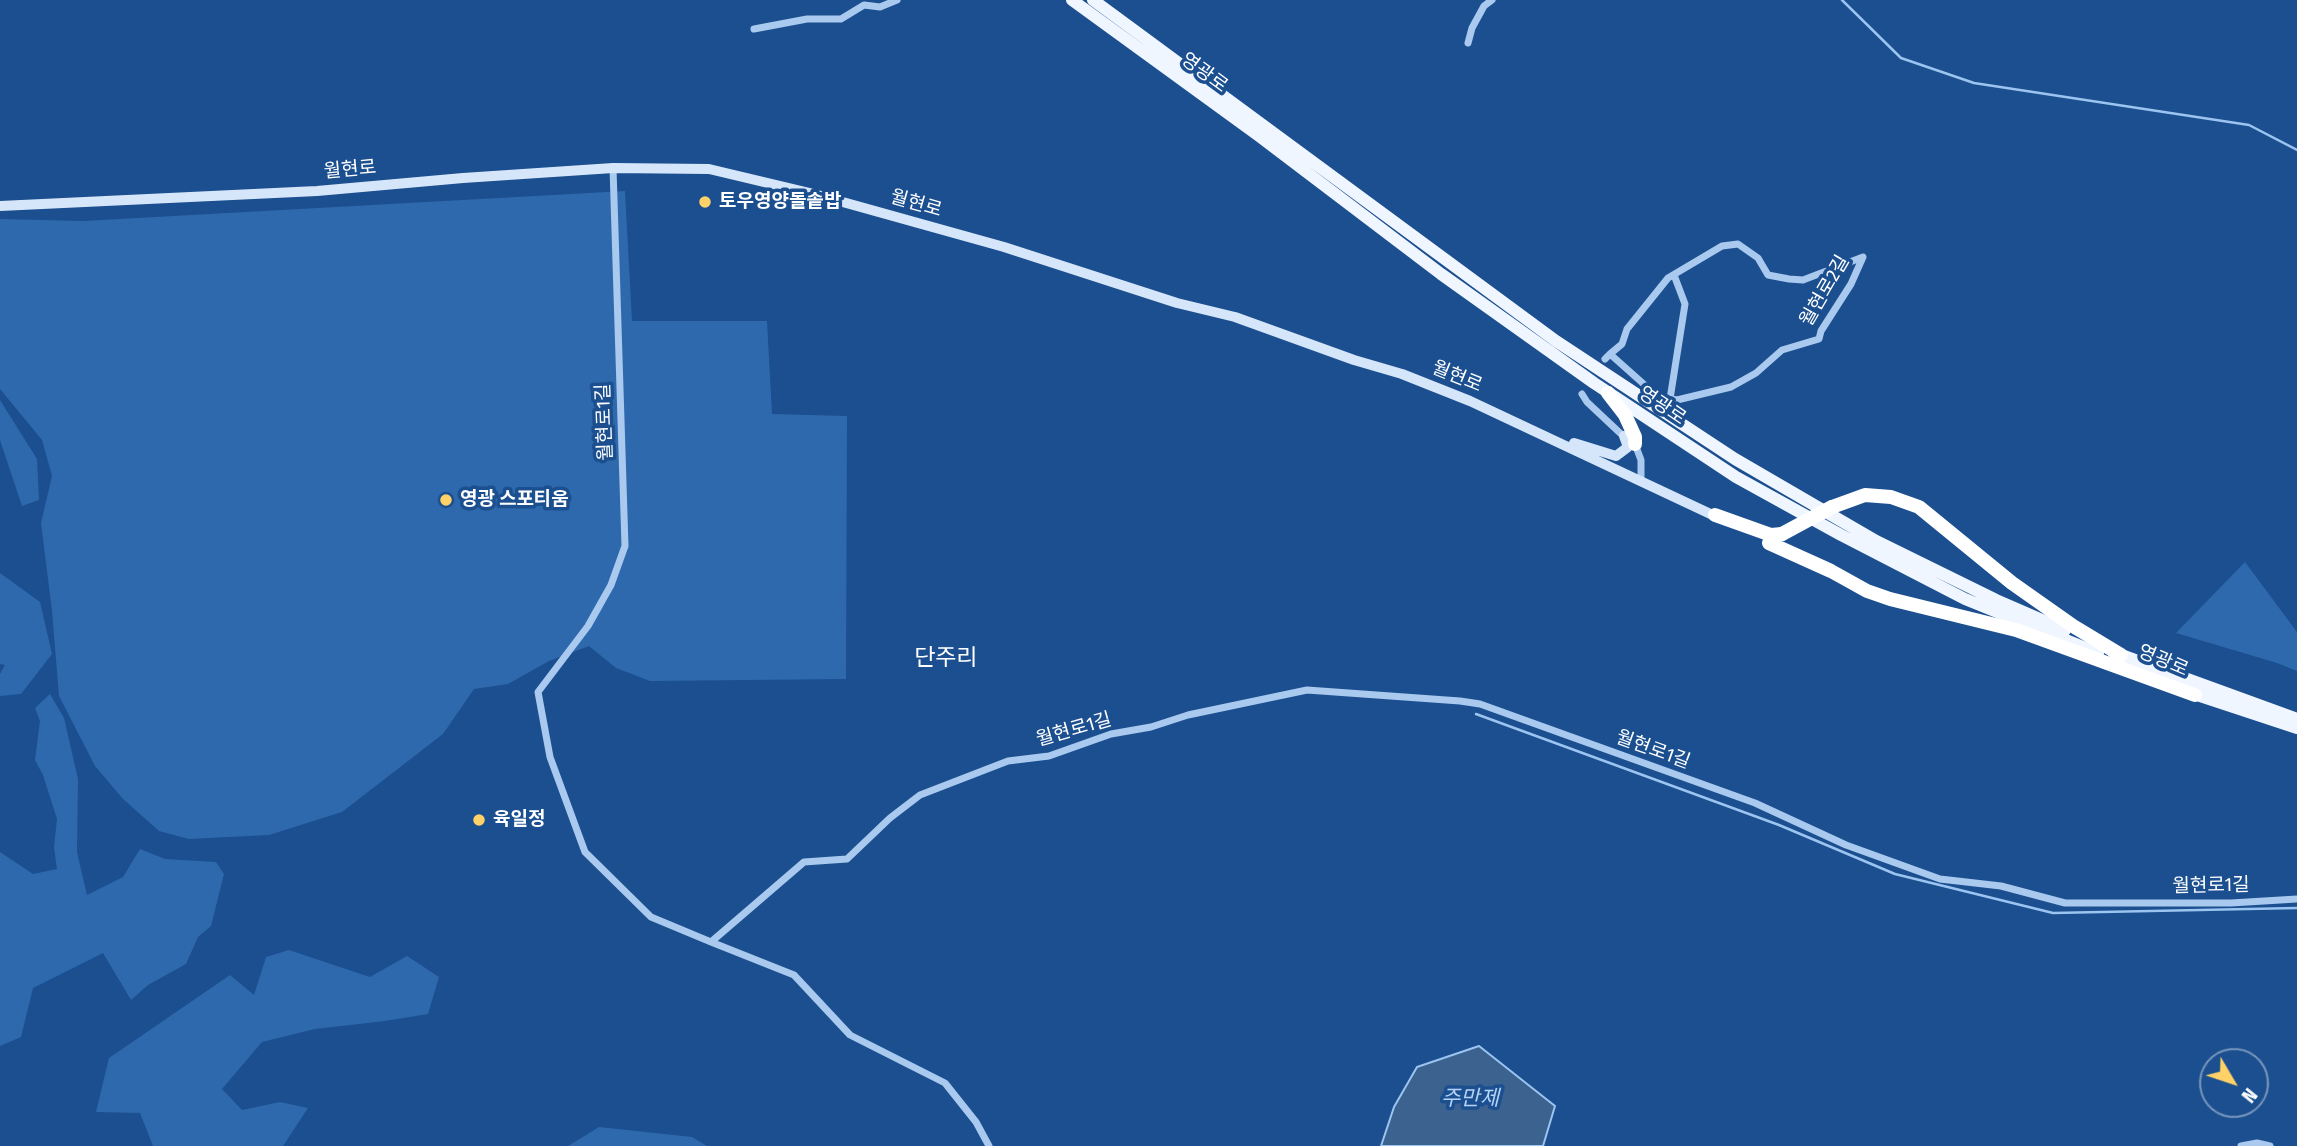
<!DOCTYPE html>
<meta charset="utf-8">
<style>
body{margin:0}
#map{position:relative;width:2297px;height:1146px;overflow:hidden;background:#1b4f8f;font-family:"Fira Sans Condensed",sans-serif}
canvas{display:block}
.north{position:absolute;left:2199px;top:1048px;width:70px;height:70px;box-sizing:border-box;background:#1b4f8f;border:2px solid #7695bc;border-radius:50%;rotate:129deg;font-size:19px;font-weight:700;line-height:28px;text-align:center;color:#fff}
.north::after{content:'';display:block;margin:auto;width:24px;height:32px;background:#ffd166;clip-path:polygon(50% 0,100% 100%,50% 72%,0 100%)}
</style>
<div id="map">
<canvas width="2297" height="1146"></canvas>
<div class="north">N</div>
</div>
<script>
const context = document.querySelector('canvas').getContext('2d');
context.lineJoin = 'round';
function paint(path, color) { context.fillStyle = color; context.fill(path, 'evenodd'); }
const toPath = rows => new Path2D(rows.map(r => 'M' + r).join(''));
function strokePath(path, color, width, dash) { context.strokeStyle = color; context.lineWidth = width; context.lineCap = dash ? 'butt' : 'round'; context.setLineDash(dash || []); context.stroke(path); }
function label(font, color, halo, rows, align = 'center') {
  context.font = font + ' "Fira Sans Condensed","Noto Sans KR",sans-serif'; context.lineWidth = 7; context.setLineDash([]); context.textBaseline = 'middle'; context.strokeStyle = halo; context.fillStyle = color; for (const [text, x, y, turn = 0] of rows) {
    context.save(); context.translate(x, y); context.rotate((+turn || 0) * Math.PI / 180); context.textAlign = isNaN(turn) ? turn : align; if (halo) context.strokeText(text, 0, 0); context.fillText(text, 0, 0); context.restore();
  }
}
paint(toPath([
 [625,191,632,321,767,321,772,414,847,416,846,679,650,681,616,668,589,646,549,661,508,684,474,689,443,734,342,812,269,835,189,839,159,831,123,799,95,766,59,696,52,611,41,523,52,476,42,440,0,389,0,219,83,221],
 [0,400,37,459,39,500,22,506,0,440],
 [2245,562,2297,632,2297,671,2277,663,2176,633],
 [0,573,40,602,52,654,21,694,0,696,0,674,5,665,0,664],
 [50,694,64,718,78,779,77,852,87,895,123,877,140,849,165,859,216,862,224,874,211,926,198,937,186,964,148,985,131,1000,103,953,33,988,21,1037,0,1046,0,852,33,874,57,869,54,847,57,819,43,775,35,760,40,721,35,708],
 [289,950,370,977,407,956,439,977,428,1014,385,1021,315,1029,262,1042,222,1089,242,1110,280,1102,308,1108,283,1146,153,1146,140,1113,96,1112,109,1058,230,975,254,995,266,957],
 [599,1127,692,1137,707,1146,568,1146]
]), '#2e69ad');
const water = toPath([
 [1479,1046,1555,1106,1543,1146,1381,1146,1394,1107,1417,1067,1479,1046]
]);
paint(water, '#3c6290');
strokePath(water, '#9cc4f0', 2);
strokePath(toPath([
 [1842,0,1901,58,1974,83,2249,125,2297,150],
 [1476,714,1779,825,1895,874,2053,913,2297,908]
]), '#9cc4f0', 2.5);
strokePath(toPath([
 [754,29,807,19,841,19,864,5,880,7,897,0],
 [1468,43,1472,28,1484,6,1492,0],
 [613,168,625,546,611,585,588,626,538,692,550,757,585,852,651,917,711,942,804,862,847,859,890,818,920,795,1008,761,1049,756,1111,734,1151,727,1188,715,1307,690,1460,701,1480,704,1755,803,1846,845,1940,879,2001,886,2065,903,2231,903,2297,899],
 [1605,359,1610,354,1622,344,1627,329,1668,278,1722,246,1738,244,1758,258,1768,275,1789,279,1803,280,1863,257,1851,284,1821,331,1819,339,1782,350,1756,373,1731,387,1677,400,1662,397,1647,387,1610,354],
 [1582,394,1587,402,1620,433,1635,444,1641,460,1641,482],
 [1670,399,1685,304,1674,275],
 [711,942,794,975,850,1035,945,1083,976,1122,989,1146],
 [2241,1146,2257,1143,2270,1146]
]), '#a9c9ee', 7);
strokePath(toPath([
 [0,206,317,191,463,178,613,168,709,169,814,194,1004,247,1177,303,1235,317,1354,360,1402,374,1470,401,1719,518],
 [1574,443,1616,456,1628,447,1624,436]
]), '#d6e6fa', 10);
strokePath(toPath([
 [1072,0,1259,136,1441,274,1594,383,1736,477,1841,535,1965,599,2098,653],
 [1093,0,1556,341,1735,459,1876,541,1996,600,2065,630],
 [2113,652,2297,719],
 [2188,692,2297,728]
]), '#f0f6ff', 12);
strokePath(toPath([
 [1608,393,1625,415,1635,437,1635,444],
 [1832,507,1865,495,1891,497,1919,507,2012,583,2073,626,2121,655],
 [1715,515,1771,535,1782,534],
 [1769,543,1831,571,1867,591,1890,599,2016,630,2195,695]
]), '#fff', 14);
strokePath(toPath([
 [1782,534,1832,507]
]), '#fff', 14);
for (const [x, y, r, color] of [
 [705,202,7,"#ffd166"],
 [446,500,7,"#ffd166"],
 [479,820,7,"#ffd166"]
]) { const dot = new Path2D(); dot.arc(x, y, r, 0, 2 * Math.PI); context.fillStyle = color; context.fill(dot); strokePath(dot, '#1b4f8f', 2.5); }
label('19px', '#fff', '#1b4f8f', [
 ["영광로",1204,73,36],
 ["월현로",350,170,-5],
 ["월현로",916,204,16],
 ["월현로2길",1825,291,-60],
 ["월현로",1457,377,22],
 ["영광로",1662,406,34],
 ["월현로1길",605,422,-92],
 ["영광로",2163,661,23],
 ["월현로1길",1074,730,-16],
 ["월현로1길",1653,750,20],
 ["월현로1길",2211,886,-1]
]);
label('bold 19px', '#fff', '#1b4f8f', [
 ["토우영양돌솥밥",719,202],
 ["영광 스포티움",460,500],
 ["육일정",493,820]
], 'left');
label('italic 21px', '#b5d3f5', '#1b4f8f', [
 ["주만제",1470,1099]
]);
label('23px', '#fff', '#1b4f8f', [
 ["단주리",946,659]
]);
</script>
